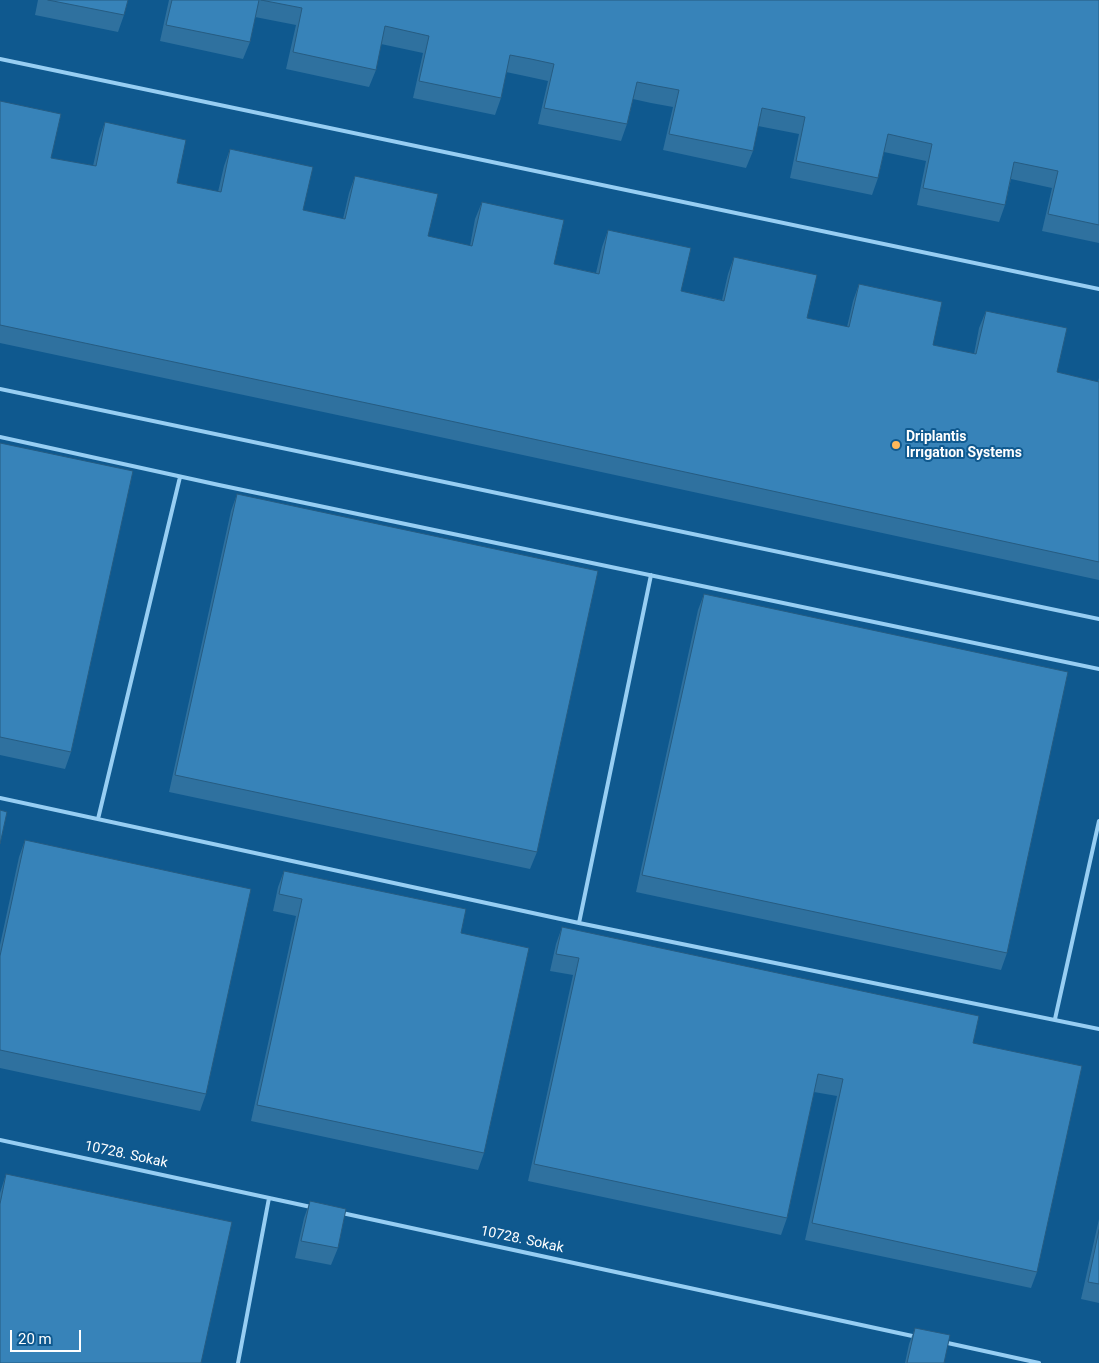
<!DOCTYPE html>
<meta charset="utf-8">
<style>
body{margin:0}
#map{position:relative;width:1099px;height:1363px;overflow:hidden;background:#0f598f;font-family:Roboto,sans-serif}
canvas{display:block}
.scale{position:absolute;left:10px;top:1330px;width:71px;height:22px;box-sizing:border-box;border:2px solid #fff;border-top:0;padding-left:6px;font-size:15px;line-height:18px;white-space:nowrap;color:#fff;-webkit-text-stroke:4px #0f598f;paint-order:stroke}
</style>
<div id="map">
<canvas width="1099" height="1363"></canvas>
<div class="scale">20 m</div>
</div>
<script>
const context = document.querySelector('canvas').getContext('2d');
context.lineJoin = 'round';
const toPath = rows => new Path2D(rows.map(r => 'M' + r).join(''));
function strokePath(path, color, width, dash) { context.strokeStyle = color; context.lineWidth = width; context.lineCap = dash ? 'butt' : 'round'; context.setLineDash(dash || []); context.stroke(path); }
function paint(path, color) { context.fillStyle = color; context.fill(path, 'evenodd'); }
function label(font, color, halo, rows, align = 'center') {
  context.font = font + ' Roboto,sans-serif'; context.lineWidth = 4; context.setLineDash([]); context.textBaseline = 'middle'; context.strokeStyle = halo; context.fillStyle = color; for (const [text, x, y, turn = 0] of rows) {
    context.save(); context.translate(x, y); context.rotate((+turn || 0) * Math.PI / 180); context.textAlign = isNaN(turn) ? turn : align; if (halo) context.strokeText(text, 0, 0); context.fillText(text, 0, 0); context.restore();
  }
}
strokePath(toPath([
 [0,59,1099,289],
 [0,389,1099,619],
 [0,437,219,485,1099,669],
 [0,798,579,923,1099,1029],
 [98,819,180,477],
 [579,923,651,575],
 [1055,1019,1099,821],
 [0,1140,311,1207],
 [342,1213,917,1337],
 [943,1342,1039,1363],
 [238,1363,269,1198]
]), '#97cef3', 4);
paint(toPath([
 [38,0,128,0,124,15,118,32,35,15],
 [169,0,1099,0,1099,243,1042,231,1052,188,1011,179,1005,205,999,222,917,205,926,161,884,152,878,178,872,195,790,178,799,134,758,126,753,151,746,168,663,150,673,107,651,103,633,99,627,124,621,141,538,124,548,81,525,76,506,72,501,98,495,115,413,98,423,53,381,44,376,70,369,87,286,69,296,25,255,17,250,42,243,59,160,41],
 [0,101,51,158,93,166,99,139,105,122,177,183,218,192,224,166,230,149,303,210,343,219,349,193,355,176,428,236,470,246,475,219,482,202,554,264,596,273,602,247,608,230,681,291,722,300,728,274,734,257,807,318,847,327,853,301,859,284,933,345,974,354,979,328,986,311,1057,372,1098,382,1099,378,1099,580,403,429,0,343],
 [0,443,71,752,65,769,0,755],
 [237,494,537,852,530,869,169,792,231,511],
 [704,594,1007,953,1001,970,636,892,698,610],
 [25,840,206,1094,200,1111,0,1068,0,945,19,857],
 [284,871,461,933,484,1153,478,1170,251,1121,296,916,273,911,278,887],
 [562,927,973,1043,1037,1272,1031,1288,805,1240,837,1096,814,1092,787,1218,781,1235,528,1181,573,975,550,971,556,944],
 [6,1174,0,1363,0,1193],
 [310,1201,338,1248,331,1265,295,1258,304,1218],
 [1099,1219,1099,1303,1081,1299],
 [915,1328,944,1363,905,1363,909,1344]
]), '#2f719f');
const building = toPath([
 [48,0,128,0,124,15,48,0],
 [172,0,259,0,250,42,166,25,172,0],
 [261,0,1099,0,1099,225,1048,214,1058,171,1014,162,1005,205,923,188,932,144,888,134,878,178,796,161,805,117,762,108,753,151,669,134,679,90,657,86,637,82,627,124,544,108,554,64,531,59,510,55,501,98,419,81,429,36,385,26,376,70,293,52,302,8,261,0],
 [0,101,61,114,51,158,96,166,105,122,186,140,177,183,221,192,230,149,313,167,303,210,345,219,355,176,438,194,428,236,472,246,482,202,564,220,554,264,599,274,608,230,691,248,681,291,724,301,734,257,817,275,807,318,849,327,859,284,942,302,933,345,952,349,976,354,986,311,1067,328,1057,372,1099,382,1099,562,409,412,0,325,0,101],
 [0,443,133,471,71,752,0,737,0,443],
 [237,494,598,571,537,852,175,775,237,494],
 [704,594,1068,672,1007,953,642,875,704,594],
 [0,810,7,812,0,844,0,810],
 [25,840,251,889,206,1094,0,1050,0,956,25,840],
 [284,871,466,909,461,933,529,948,484,1153,257,1105,302,899,279,894,284,871],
 [562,927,979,1016,973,1043,1082,1066,1037,1272,812,1223,843,1079,818,1074,787,1218,534,1164,579,958,556,954,562,927],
 [6,1174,232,1222,201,1363,0,1363,0,1204,6,1174],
 [310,1201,346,1209,338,1248,301,1241,310,1201],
 [1099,1230,1099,1284,1088,1282,1099,1230],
 [915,1328,950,1335,944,1363,907,1363,915,1328]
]);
paint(building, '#3783b9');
strokePath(building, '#265c82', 1);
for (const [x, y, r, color] of [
 [896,445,5,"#ffb85a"]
]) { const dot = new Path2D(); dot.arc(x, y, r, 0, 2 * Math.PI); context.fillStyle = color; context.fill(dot); strokePath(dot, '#0f598f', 2); }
label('bold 14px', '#fff', '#0f598f', [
 ["Driplantis",906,437],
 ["Irrıgatıon Systems",906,453]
], 'left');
label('14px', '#fff', '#0f598f', [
 ["10728. Sokak",126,1155,12],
 ["10728. Sokak",522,1240,12]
]);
</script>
